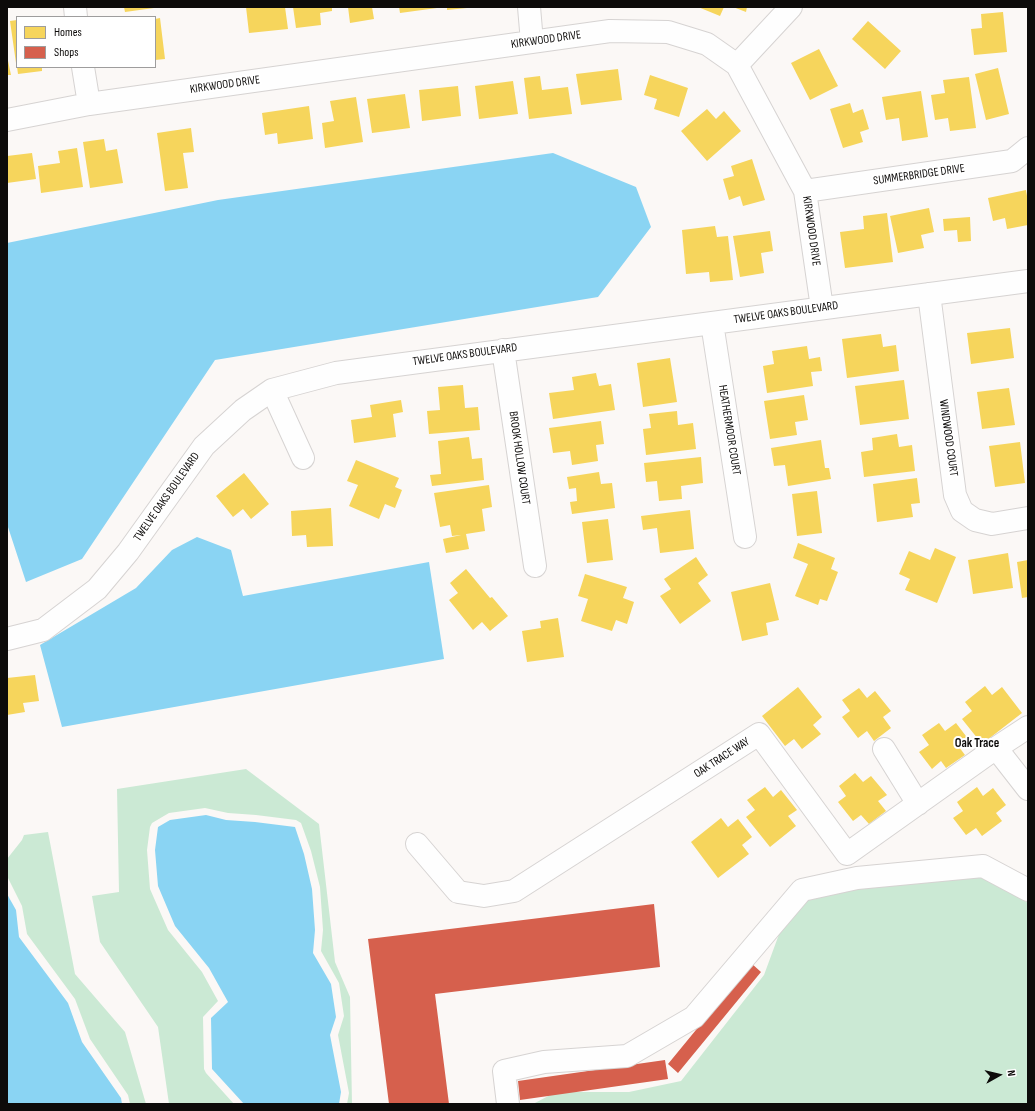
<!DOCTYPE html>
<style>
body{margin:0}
#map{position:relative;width:1035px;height:1111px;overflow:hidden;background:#fbf8f6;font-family:"Sofia Sans Condensed",sans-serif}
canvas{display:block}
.frame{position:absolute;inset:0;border:8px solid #0d0b0a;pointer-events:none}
.legend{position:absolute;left:16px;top:16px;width:140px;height:52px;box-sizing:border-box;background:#fff;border:1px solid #9e9d9d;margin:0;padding:5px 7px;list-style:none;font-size:12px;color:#0d0b0a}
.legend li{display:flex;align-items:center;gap:8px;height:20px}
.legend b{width:20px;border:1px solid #9e9d9d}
.north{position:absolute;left:979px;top:1055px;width:40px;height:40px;-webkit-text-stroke:3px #fff;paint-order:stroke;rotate:82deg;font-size:11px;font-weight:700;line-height:16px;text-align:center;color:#0d0b0a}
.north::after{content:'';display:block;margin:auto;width:14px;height:18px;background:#0d0b0a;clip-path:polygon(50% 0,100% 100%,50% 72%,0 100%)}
</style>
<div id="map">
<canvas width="1035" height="1111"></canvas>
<div class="frame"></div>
<ul class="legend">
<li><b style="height:11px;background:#f6d55c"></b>Homes</li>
<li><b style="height:11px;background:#d6604d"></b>Shops</li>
</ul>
<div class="north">N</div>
</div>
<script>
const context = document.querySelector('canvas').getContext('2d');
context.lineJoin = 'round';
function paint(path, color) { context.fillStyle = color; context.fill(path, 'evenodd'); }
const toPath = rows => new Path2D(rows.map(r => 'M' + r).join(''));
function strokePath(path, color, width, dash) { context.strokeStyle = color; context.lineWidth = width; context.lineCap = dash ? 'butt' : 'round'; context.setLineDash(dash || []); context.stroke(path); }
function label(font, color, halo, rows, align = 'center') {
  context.font = font + ' "Sofia Sans Condensed",sans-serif'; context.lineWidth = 4; context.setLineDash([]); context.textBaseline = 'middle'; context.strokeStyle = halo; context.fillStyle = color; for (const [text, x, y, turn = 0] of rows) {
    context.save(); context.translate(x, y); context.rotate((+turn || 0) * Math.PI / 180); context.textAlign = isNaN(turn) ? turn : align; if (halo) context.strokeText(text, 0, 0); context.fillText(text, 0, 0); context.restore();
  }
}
paint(toPath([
 [246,769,319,824,335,962,350,997,352,1104,347,1104,349,1093,338,1035,344,1016,339,983,321,951,323,930,320,887,311,851,301,823,296,820,256,815,228,813,205,808,169,813,152,823,150,827,147,850,150,889,168,930,202,972,218,1001,203,1017,204,1069,206,1073,234,1104,169,1104,158,1027,100,942,92,896,119,892,117,789],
 [48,832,75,974,125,1032,146,1104,130,1104,128,1095,90,1039,75,999,27,934,22,906,7,876,7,859,22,840,24,835],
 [967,864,1028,903,1028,1104,533,1104,556,1092,629,1092,681,1081,764,975,792,899]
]), '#cbe9d4');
paint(toPath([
 [553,153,636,187,651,227,598,297,215,360,82,559,26,582,7,524,7,243,218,200],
 [197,537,231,550,243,596,429,562,444,659,62,727,40,645,136,588,172,550],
 [206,815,226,820,255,822,295,827,304,854,312,889,315,930,313,953,331,984,336,1017,330,1035,341,1092,339,1104,244,1104,212,1069,211,1018,228,1002,209,968,175,926,158,886,155,850,158,827,170,820],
 [7,894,16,910,19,937,68,1003,82,1042,121,1098,122,1104,7,1104]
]), '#8ad4f3');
paint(toPath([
 [124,7,154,7,154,8,125,12],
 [246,7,285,7,288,29,249,33],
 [293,7,332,7,332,11,320,13,321,25,296,28],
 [348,7,372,7,374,19,350,23],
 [399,7,437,7,437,8,400,13],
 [447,7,467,7,467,8,447,10],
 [698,7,724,7,720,16],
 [733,7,747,7,746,12],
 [1003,12,1007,52,974,55,971,29,982,28,981,14],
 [160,18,165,59,155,60,155,19],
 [17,20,17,63,16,63,10,21],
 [868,21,901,51,885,69,852,39],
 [819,49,838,86,810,100,791,63],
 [7,56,11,75,7,75],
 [17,67,42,67,42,71,18,74],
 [998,68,1009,114,986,120,975,74],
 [618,69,622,100,581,105,576,74],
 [650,75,688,88,679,117,654,109,657,99,644,95],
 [540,76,542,90,568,87,572,114,529,119,524,78],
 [969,77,976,128,950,131,948,118,935,120,931,95,945,93,943,80],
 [513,81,518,114,479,119,475,86],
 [458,86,461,116,422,121,419,90],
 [921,91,928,137,902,141,899,118,886,120,882,97],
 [405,94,410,128,372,133,367,99],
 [356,97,363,142,325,148,322,123,334,121,330,101],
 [850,103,853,113,863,109,869,129,860,132,863,142,843,148,830,109],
 [309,106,313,139,278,144,277,133,265,135,262,113],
 [707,109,716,119,724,111,741,131,707,161,681,131],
 [191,128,194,152,183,153,188,188,165,191,157,133],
 [104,139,106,151,117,149,123,183,90,188,83,142],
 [77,148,83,187,41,193,38,166,60,163,58,151],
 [32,153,36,179,7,183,7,156],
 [752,159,765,200,743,206,740,196,729,200,723,179,734,176,731,166],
 [1026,190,1028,202,1028,225,1007,229,1005,218,993,221,988,198],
 [929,208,934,232,921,235,924,248,898,253,890,216],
 [887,213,893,262,845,268,840,232,864,229,863,216],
 [970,217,971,241,958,242,957,230,944,231,943,219],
 [715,226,717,237,728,236,733,280,710,282,709,272,686,274,682,230],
 [770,231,773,251,761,253,764,273,740,277,733,236],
 [1010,328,1014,358,971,364,967,333],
 [881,334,883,347,896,345,899,371,847,378,842,339],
 [807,346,809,359,820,357,822,371,811,372,813,386,767,393,763,366,774,364,772,351],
 [670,358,677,402,643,407,637,363],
 [596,373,599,386,611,384,615,410,553,419,549,393,574,390,572,377],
 [904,380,909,419,860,425,855,386],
 [463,385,465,408,478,407,480,430,429,434,427,411,440,410,438,387],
 [1009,388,1015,425,982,429,977,392],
 [804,395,808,420,795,422,797,435,770,439,764,401],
 [401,400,403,412,393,414,396,437,354,443,351,420,372,417,370,405],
 [677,411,678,425,693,423,696,449,646,455,643,429,651,428,649,414],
 [601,421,604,444,596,445,598,461,572,465,570,451,553,453,549,428],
 [897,434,899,447,912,445,915,471,864,477,861,452,873,450,872,438],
 [469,437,472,459,482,458,484,480,432,486,430,475,441,474,438,441],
 [821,440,825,468,829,468,831,479,788,486,785,465,774,466,771,448],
 [1020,442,1025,483,995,487,989,446],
 [701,457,703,483,681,486,682,499,659,501,657,481,646,482,644,463],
 [356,460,399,478,395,487,402,490,395,508,385,504,379,519,349,506,358,485,347,481],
 [599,472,601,484,612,483,615,508,572,514,570,502,577,501,576,488,569,489,567,477],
 [244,473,269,504,251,519,243,509,233,517,216,496],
 [917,478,920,503,911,504,913,517,877,522,873,484],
 [489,485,492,507,482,509,485,531,466,534,469,549,446,553,443,539,461,535,452,536,450,525,440,527,434,493],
 [817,491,822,533,797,536,792,494],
 [331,508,333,546,307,547,306,535,292,536,291,511],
 [690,510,694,549,660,553,657,528,643,530,641,516],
 [608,519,613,560,587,563,582,522],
 [798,543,835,558,831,569,838,572,827,601,820,599,818,605,795,596,808,564,793,558],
 [935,548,956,557,937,603,905,590,910,579,899,574,909,551,930,560],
 [1008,553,1013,588,973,594,968,560],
 [696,557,708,575,698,583,711,601,680,624,660,596,671,589,664,579],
 [1028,560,1028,597,1022,598,1017,562],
 [466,569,490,598,492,597,508,616,490,631,482,622,473,630,449,600,458,593,450,583],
 [585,574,627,587,623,598,634,602,627,624,616,620,612,631,581,621,588,599,578,596],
 [770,583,779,620,766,623,768,635,742,641,731,592],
 [558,618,564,657,527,662,522,631,541,628,540,621],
 [35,675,39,701,23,703,25,712,7,715,7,678],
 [985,686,992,695,1002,687,1022,713,982,744,962,719,972,711,965,702],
 [798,687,822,717,813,725,821,734,802,749,794,739,785,746,762,716],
 [859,688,867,698,875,691,891,711,883,717,891,728,874,741,867,731,858,738,842,717,850,711,842,700],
 [939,723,945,731,956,723,969,740,959,747,965,755,946,768,941,761,932,769,919,752,929,745,922,735],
 [855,773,863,782,871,776,887,795,878,801,886,811,869,824,861,815,853,821,838,802,846,796,839,786],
 [765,787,773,797,781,790,797,810,788,816,796,826,770,847,746,817,755,810,747,800],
 [977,787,983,796,993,788,1006,805,996,813,1002,821,982,836,976,828,966,835,953,818,963,811,957,802],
 [721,818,728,827,738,819,752,837,742,845,749,854,718,878,691,842]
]), '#f6d55c');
paint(toPath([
 [654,904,660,967,435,994,449,1104,389,1104,368,939],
 [751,963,761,972,678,1073,668,1064],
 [665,1060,668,1079,520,1100,518,1081]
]), '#d6604d');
const minor = toPath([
 [75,7,76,17],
 [529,7,532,42],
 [737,65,791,7],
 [83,67,89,104],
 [7,120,89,104,610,31,668,32,707,44,737,65,805,191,822,308],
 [805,191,1012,161,1028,148],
 [929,294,955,495,962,511,975,520,992,524,1028,518],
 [712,323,745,537],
 [503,350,535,566],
 [272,390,303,458],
 [7,639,43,630,97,589,128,552,204,446,243,410,272,390,336,373,1028,281],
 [996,748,1028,789],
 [884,749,918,804],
 [417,844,458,892,484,896,514,891,759,734,847,854,996,748,1028,727],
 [508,1104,504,1071,544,1062,627,1056,694,1017,802,890,857,878,983,866,1028,890]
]);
strokePath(minor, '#d6d3d2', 24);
strokePath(minor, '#fefefe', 22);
label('12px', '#0d0b0a', '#fff', [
 ["KIRKWOOD DRIVE",546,40,-8],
 ["KIRKWOOD DRIVE",225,85,-8],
 ["SUMMERBRIDGE DRIVE",919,175,-8],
 ["KIRKWOOD DRIVE",811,231,82],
 ["TWELVE OAKS BOULEVARD",786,313,-8],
 ["TWELVE OAKS BOULEVARD",465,355,-8],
 ["HEATHERMOOR COURT",729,430,81],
 ["WINDWOOD COURT",948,438,82],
 ["BROOK HOLLOW COURT",519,458,82],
 ["TWELVE OAKS BOULEVARD",167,497,-55],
 ["OAK TRACE WAY",722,758,-33]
]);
label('bold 13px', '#0d0b0a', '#fff', [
 ["Oak Trace",977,744]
]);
</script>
